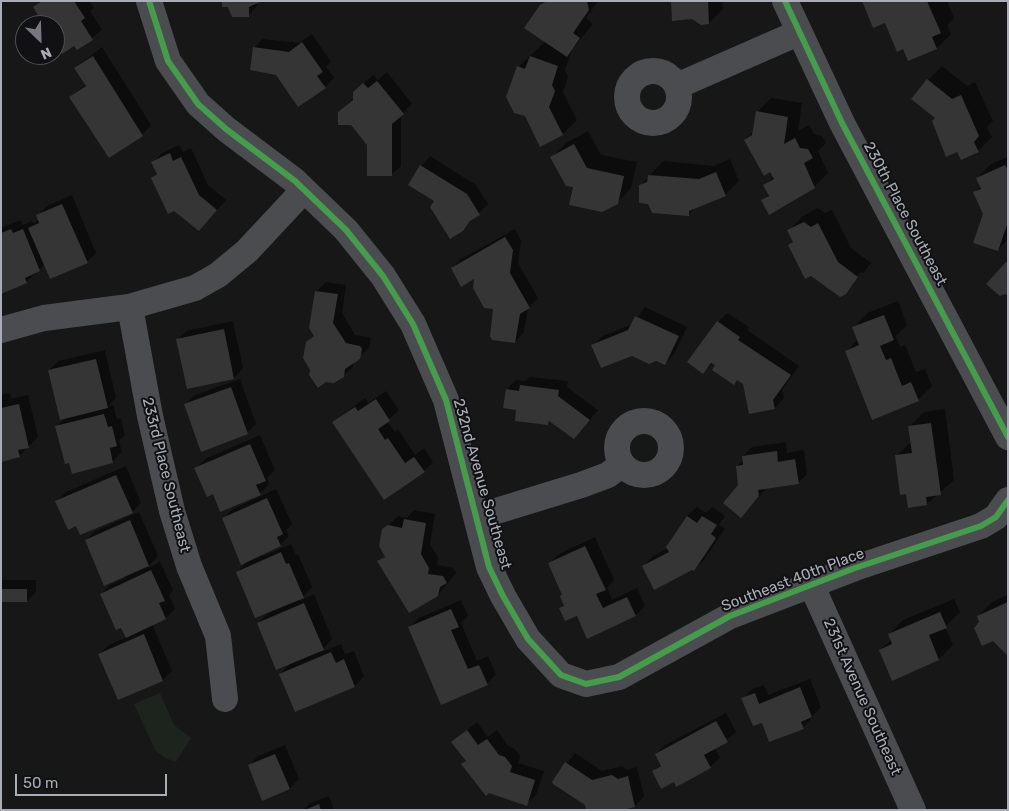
<!DOCTYPE html>
<style>
body{margin:0}
#map{position:relative;width:1009px;height:811px;overflow:hidden;background:#171717;font-family:Rubik,sans-serif}
canvas{display:block}
.frame{position:absolute;inset:0;border:2px solid #a8adb8;pointer-events:none}
.north{position:absolute;left:15px;top:15px;width:50px;height:50px;box-sizing:border-box;background:#111113;border:1px solid #4d4f55;border-radius:50%;rotate:156deg;font-size:14px;font-weight:700;line-height:20px;text-align:center;color:#a8adb8}
.north::after{content:'';display:block;margin:auto;width:18px;height:22px;background:#757880;clip-path:polygon(50% 0,100% 100%,50% 72%,0 100%)}
.scale{position:absolute;left:15px;top:774px;width:152px;height:22px;box-sizing:border-box;border:2px solid #a8adb8;border-top:0;padding-left:6px;font-size:15px;line-height:18px;white-space:nowrap;color:#a8adb8;-webkit-text-stroke:4px #111113;paint-order:stroke}
</style>
<div id="map">
<canvas width="1009" height="811"></canvas>
<div class="frame"></div>
<div class="north">N</div>
<div class="scale">50 m</div>
</div>
<script>
const context = document.querySelector('canvas').getContext('2d');
context.lineJoin = 'round';
function paint(path, color) { context.fillStyle = color; context.fill(path, 'evenodd'); }
const toPath = rows => new Path2D(rows.map(r => 'M' + r).join(''));
function strokePath(path, color, width, dash) { context.strokeStyle = color; context.lineWidth = width; context.lineCap = dash ? 'butt' : 'round'; context.setLineDash(dash || []); context.stroke(path); }
function label(font, color, halo, rows, align = 'center') {
  context.font = font + ' Rubik,sans-serif'; context.lineWidth = 4; context.setLineDash([]); context.textBaseline = 'middle'; context.strokeStyle = halo; context.fillStyle = color; for (const [text, x, y, turn = 0] of rows) {
    context.save(); context.translate(x, y); context.rotate((+turn || 0) * Math.PI / 180); context.textAlign = isNaN(turn) ? turn : align; if (halo) context.strokeText(text, 0, 0); context.fillText(text, 0, 0); context.restore();
  }
}
paint(toPath([
 [160,693,174,725,191,738,176,762,165,758,155,750,134,704]
]), '#1d241e');
paint(toPath([
 [41,1,89,1,94,8,90,11,102,30,77,49,75,44,55,40,55,25,46,25,34,7],
 [546,1,598,1,586,18,593,24,572,50,565,70,568,77,563,92,577,120,563,134,518,67,546,41,541,6],
 [672,1,722,1,723,9,709,23],
 [864,1,947,1,954,18,947,25,951,34,937,48,909,59,904,48,885,21],
 [258,2,257,6,248,16,229,6],
 [312,34,331,62,326,67,334,78,325,87,276,74,254,48,263,39,299,43],
 [102,47,151,125,142,135,71,97,86,84,75,68],
 [942,66,967,86,975,82,993,121,987,127,992,137,978,151,937,118,928,80],
 [387,72,412,104,401,115,401,166,391,175,352,124,339,112,354,98,354,92,364,83,373,75,378,80],
 [771,98,802,103,798,131,809,125,814,134,822,136,826,143,818,151,828,173,814,187,762,201,769,194,765,185,774,176,745,140,754,131,757,112],
 [588,131,601,155,637,162,631,188,617,203,574,186,552,157,566,143],
 [179,145,183,152,191,148,208,185,226,200,199,230,152,178,158,172,153,162,162,153],
 [430,156,476,185,488,204,462,230,435,200,410,185,421,166],
 [1008,157,1008,239,998,250,975,192,981,186,977,178,991,164],
 [730,159,739,181,725,195,696,207,688,215,640,186,663,161,714,166],
 [72,195,96,253,87,262,45,264,26,282,1,292,1,228,20,220,23,225,32,221,34,224,39,219,37,216,47,206],
 [818,208,825,213,832,210,851,248,871,263,857,281,863,273,861,272,852,283,855,283,845,293,789,245,794,240,789,230,803,216],
 [515,229,521,241,518,263,538,298,528,308,524,332,515,342,476,277,452,268,461,259],
 [326,282,346,285,342,313,355,335,369,337,371,339,369,348,353,362,353,367,343,376,307,342,315,335,310,328,317,291],
 [898,301,907,325,896,336,900,347,905,345,916,372,925,369,932,386,918,400,847,351,858,339,853,328,867,313],
 [645,307,687,327,674,354,665,364,593,346,602,336,633,324],
 [727,313,749,327,747,330,799,366,782,390,784,398,775,408,738,379,734,383,713,363,703,372,718,322],
 [233,321,243,368,234,378,187,388,177,340,186,331],
 [105,350,116,398,108,406,113,405,117,419,121,418,125,435,119,441,122,452,113,461,73,472,56,427,66,417,49,370,59,361],
 [530,377,568,381,567,387,598,410,583,428,551,421,548,424,517,409,507,389,516,380,525,381],
 [240,379,256,424,247,433,185,405,195,395],
 [386,391,399,410,387,421,395,432,398,429,415,455,424,448,433,462,424,471,384,498,333,422,365,398,368,403],
 [10,393,11,399,28,395,38,437,19,456,1,461,1,395],
 [945,409,954,480,927,504,907,492,896,456,911,442,910,426,924,412],
 [260,435,275,470,267,478,269,484,260,494,196,468,205,459],
 [786,442,787,453,804,450,807,474,798,483,767,488,741,516,737,466,743,460,743,456,752,447],
 [126,466,141,503,130,514,77,525,57,501,66,492],
 [276,489,292,524,286,530,289,536,280,545,262,554,263,556,291,544,296,555,298,554,312,587,299,601,314,594,332,639,319,653,341,644,345,654,354,651,364,676,355,686,295,711,280,674,293,661,258,623,272,610,237,572,250,559,223,518,233,509],
 [697,507,706,513,712,507,725,516,719,525,725,528,704,560,694,570,643,566,652,557,668,548,687,516],
 [414,510,435,514,430,544,438,558,437,565,453,568,456,573,438,595,379,562,386,555,383,530,398,516,407,518],
 [139,512,158,556,146,569,160,562,173,590,169,595,175,609,166,618,152,624,172,671,163,680,118,699,99,654,109,645,127,637,101,594,110,585,125,578,86,540,95,531],
 [595,537,614,580,607,587,612,600,637,588,645,606,636,615,588,637,577,614,561,609,565,604,550,563,559,554],
 [1,580,36,580,36,592,27,601,1,601],
 [1008,595,1008,653,978,616,992,602],
 [954,599,960,612,945,627,953,645,939,659,893,679,880,650,892,639,889,634,903,620],
 [461,600,468,616,461,623,477,661,488,656,496,674,487,684,409,628,419,618],
 [810,679,821,707,803,728,762,721,743,699,752,689,764,685,768,695],
 [726,713,736,732,715,749,720,758,710,767,677,785,674,780,653,771,661,764,656,754,665,745],
 [477,722,488,737,497,730,508,746,514,748,520,756,518,763,544,771,536,795,526,804,467,761,453,742],
 [285,745,299,779,290,788,263,799,249,766,258,756],
 [575,753,602,771,622,766,627,770,637,767,644,796,635,806,586,805,554,781],
 [329,796,334,810,303,810,310,803]
]), '#0007');
paint(toPath([
 [42,1,74,1,85,18,81,21,93,40,77,50,74,46,62,54,55,42,55,25,44,25,33,7],
 [222,1,262,1,249,7,249,17,232,17,228,7,222,7],
 [547,1,587,1,589,10,573,33,580,38,567,57,524,28,540,5],
 [671,1,708,1,709,24,701,25,692,19,672,21],
 [862,1,927,1,941,33,932,37,937,49,908,61,903,49,897,52,885,23,873,28],
 [302,42,323,72,317,76,326,88,298,107,276,75,250,70,253,47,289,52],
 [93,56,143,136,109,158,69,97,86,86,74,68],
 [530,56,558,66,552,85,555,91,549,107,563,135,540,147,525,116,514,113,506,97,517,66,525,69],
 [927,79,952,99,961,95,979,136,974,142,979,152,961,160,957,152,946,157,932,121,935,118,911,99],
 [377,81,404,114,392,124,392,176,367,176,367,145,351,125,338,125,338,112,353,100,353,92,363,83,368,88],
 [756,111,788,117,784,144,795,138,800,148,808,149,813,158,804,163,815,188,769,215,761,200,769,196,763,185,774,179,770,172,764,176,744,140,752,135],
 [574,144,587,168,624,176,618,204,602,212,569,205,573,187,566,186,550,157],
 [170,153,173,161,181,157,199,195,217,210,199,231,174,211,168,214,151,178,157,174,151,162],
 [420,165,467,194,480,215,470,221,463,231,450,239,430,207,434,201,408,185],
 [1005,165,1008,170,1008,222,998,251,973,243,983,214,973,192,981,189,976,178],
 [716,172,726,196,689,211,689,216,652,213,648,204,639,203,639,185,647,182,648,175,699,179],
 [62,204,88,263,50,279,28,228,39,223,36,215],
 [804,222,811,227,818,223,838,262,858,277,846,294,840,297,811,276,805,279,788,245,793,242,787,230],
 [11,229,13,233,23,229,40,271,25,278,27,283,1,294,1,233],
 [505,237,513,250,510,273,530,308,520,314,515,343,492,340,490,336,493,309,484,308,473,288,474,279,461,287,451,268],
 [1006,262,1008,263,1008,296,1005,294,1000,296,986,284],
 [315,291,338,294,333,323,346,343,360,346,362,349,360,359,345,369,344,377,334,383,326,382,318,388,309,375,310,370,303,358,306,342,314,336,309,328],
 [884,315,894,340,880,346,886,360,891,358,902,386,911,382,919,401,872,420,845,351,859,345,852,327],
 [635,316,679,336,665,365,656,361,649,364,632,356,601,368,591,345,628,330],
 [717,321,740,337,738,340,791,375,773,400,775,409,749,414,743,384,737,380,734,385,712,370,715,365,711,363,703,374,687,362],
 [224,329,234,379,187,389,176,339],
 [96,359,108,408,60,420,48,370],
 [520,385,559,390,558,396,590,420,574,439,549,421,548,425,515,421,516,410,503,408,506,389,519,391],
 [231,387,248,434,201,452,184,404],
 [376,399,390,421,378,429,385,440,388,438,405,463,414,457,425,472,384,500,332,422,355,407,358,411],
 [19,404,29,448,18,450,20,457,1,462,1,408],
 [104,414,108,427,112,426,117,446,110,448,113,463,72,474,69,463,65,464,55,426],
 [931,423,941,495,926,497,927,505,908,508,906,494,900,495,895,455,912,453,908,426],
 [250,444,266,481,256,485,261,495,220,512,213,494,207,497,194,468],
 [777,451,778,462,795,459,799,484,758,490,759,496,741,518,723,503,738,485,736,466,743,465,742,456],
 [116,475,133,513,80,535,76,526,68,530,55,501],
 [267,498,283,534,277,537,281,546,241,565,222,518],
 [687,516,697,523,702,516,717,525,711,534,716,538,694,571,692,570,654,590,642,566,669,552,666,547],
 [404,519,426,523,421,554,429,568,428,574,443,576,447,583,440,587,438,596,409,613,377,561,385,557,379,546,382,529,388,525,402,528],
 [130,520,149,566,104,586,85,540],
 [585,546,606,590,596,594,603,608,627,597,636,616,587,639,577,616,565,621,559,608,564,606,560,596,562,595,548,563],
 [281,552,286,564,289,563,304,598,255,618,236,572],
 [151,570,165,601,159,603,166,619,126,638,121,628,116,630,100,594],
 [1,589,27,589,27,602,1,602],
 [1008,602,1008,656,993,641,982,646,974,628,979,622,977,616],
 [304,603,324,650,276,670,257,623],
 [451,609,459,627,451,630,468,669,479,665,488,685,441,705,408,627],
 [940,612,947,628,929,635,939,660,892,681,879,650,892,644,888,634],
 [144,634,163,681,118,700,98,654],
 [331,652,336,663,344,659,355,687,295,712,279,674],
 [800,687,812,717,801,722,804,729,769,742,762,723,753,726,741,698,755,693,759,704],
 [716,721,728,742,704,755,711,768,676,787,674,782,661,789,652,771,661,766,655,754],
 [467,730,478,745,487,739,499,755,505,757,512,766,510,772,535,780,527,806,489,793,486,796,461,764,466,761,451,742],
 [275,754,290,789,262,801,248,765],
 [565,762,592,780,612,775,618,779,628,776,635,807,623,810,586,810,585,805,553,784,552,782],
 [319,804,321,810,305,810]
]), '#353536');
strokePath(toPath([
 [149,1,168,61,198,104,226,129,295,181,346,230,383,276,413,324,446,400,489,567,503,596,528,639,561,675,586,684,619,677,730,616,855,568,981,526,996,517,1008,500],
 [785,1,842,123,1008,437],
 '627 97a26 26 0 1 1 52 0a26 26 0 1 1-52 0Z',
 [677,86,798,33],
 [130,307,150,416,172,511,189,566,218,636,225,699],
 [1,330,44,318,129,307,195,288,218,275,247,251,304,190],
 '617 448a27 27 0 1 1 54 0a27 27 0 1 1-54 0Z',
 [477,517,581,485,608,475,622,464],
 [811,584,913,810]
]), '#4b4c50', 26);
strokePath(toPath([
 [149,1,168,61,198,104,226,129,295,181,346,230,383,276,413,324,446,400,489,567,503,596,528,639,561,675,586,684,619,677,730,616,855,568,981,526,996,517,1008,500],
 [785,1,842,123,1008,437]
]), '#469c4c', 6);
label('15px', '#a8adb8', '#111113', [
 ["230th Place Southeast",905,214,62],
 ["233rd Place Southeast",166,475,76],
 ["232nd Avenue Southeast",482,484,74],
 ["Southeast 40th Place",793,580,-21],
 ["231st Avenue Southeast",862,697,66]
]);
</script>
